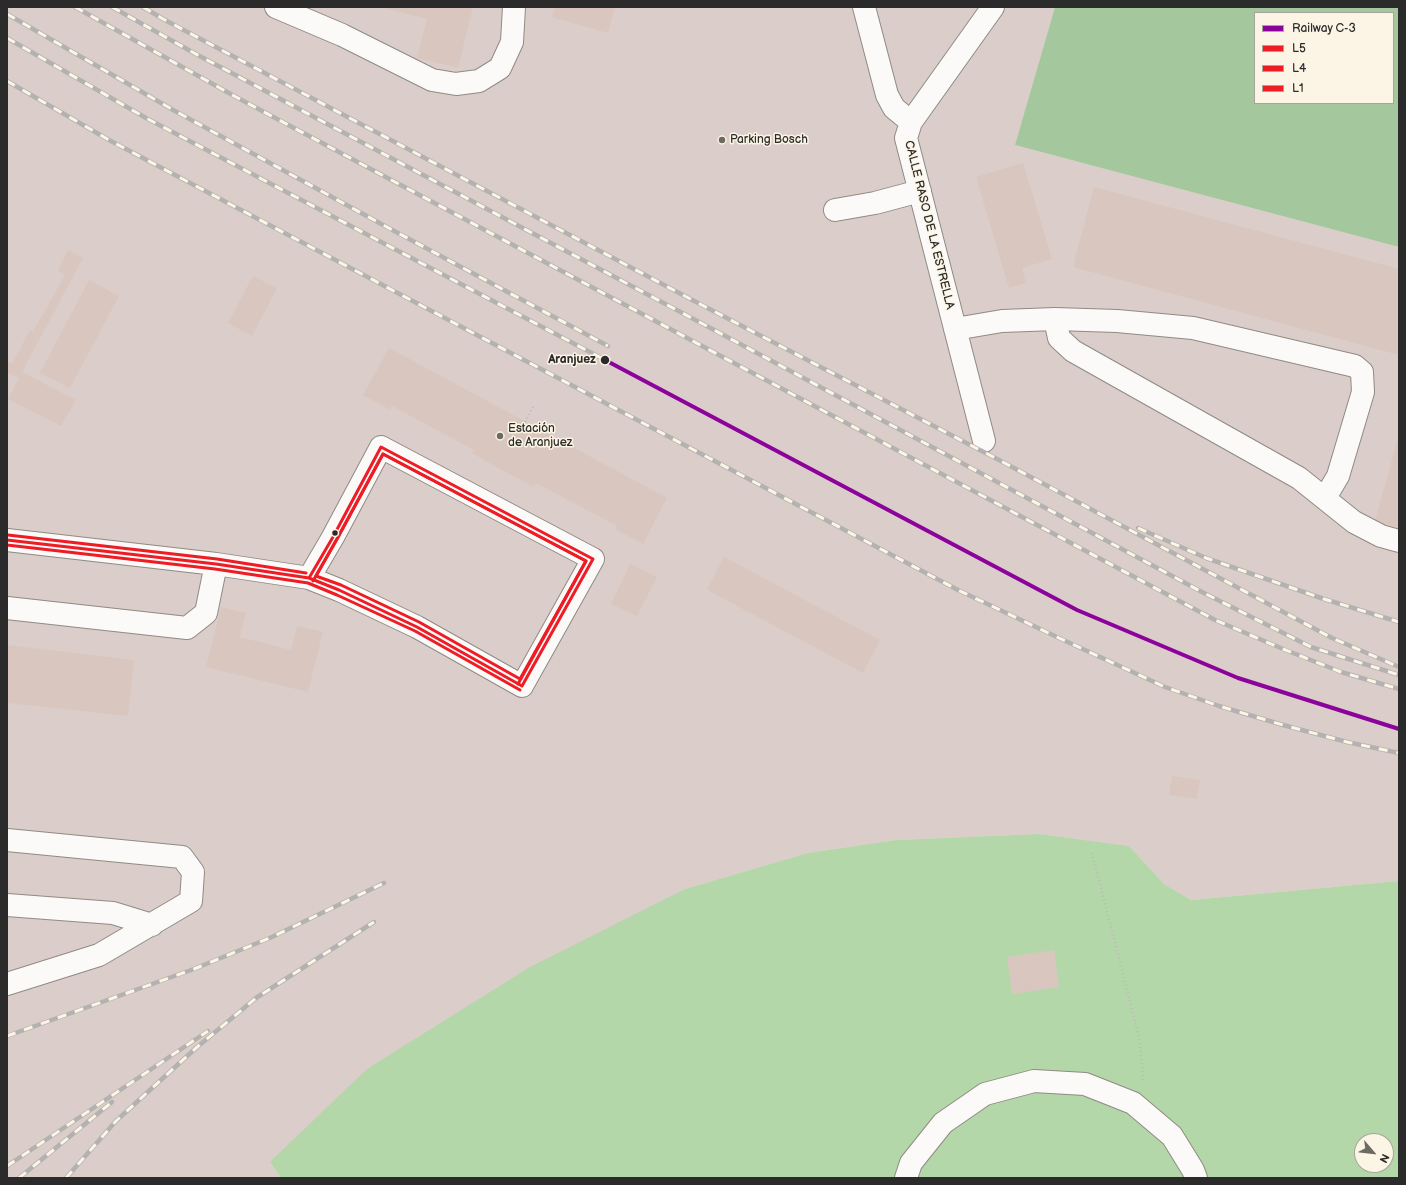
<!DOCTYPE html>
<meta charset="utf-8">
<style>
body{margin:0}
#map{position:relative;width:1406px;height:1185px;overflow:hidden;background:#e7e0cf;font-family:"Balsamiq Sans",sans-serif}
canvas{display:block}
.frame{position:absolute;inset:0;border:8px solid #2b2b2b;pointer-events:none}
.legend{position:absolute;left:1254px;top:12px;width:140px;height:92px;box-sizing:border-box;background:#fcf5e5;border:1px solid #a8a49b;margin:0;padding:5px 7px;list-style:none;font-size:12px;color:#2b2b2b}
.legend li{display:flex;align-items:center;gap:8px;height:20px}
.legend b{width:20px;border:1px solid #a8a49b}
.north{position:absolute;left:1354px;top:1133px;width:40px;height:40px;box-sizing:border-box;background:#fcf5e5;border:1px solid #a8a49b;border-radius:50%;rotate:118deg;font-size:11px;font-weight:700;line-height:16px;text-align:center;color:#2b2b2b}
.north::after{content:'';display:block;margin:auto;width:14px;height:18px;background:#6d6a64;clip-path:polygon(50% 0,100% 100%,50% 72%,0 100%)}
</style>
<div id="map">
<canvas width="1406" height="1185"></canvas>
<div class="frame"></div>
<ul class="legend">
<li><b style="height:5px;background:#8b039b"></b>Railway C-3</li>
<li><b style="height:5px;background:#ee1c25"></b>L5</li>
<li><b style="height:5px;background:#ee1c25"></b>L4</li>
<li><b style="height:5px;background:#ee1c25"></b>L1</li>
</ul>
<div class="north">N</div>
</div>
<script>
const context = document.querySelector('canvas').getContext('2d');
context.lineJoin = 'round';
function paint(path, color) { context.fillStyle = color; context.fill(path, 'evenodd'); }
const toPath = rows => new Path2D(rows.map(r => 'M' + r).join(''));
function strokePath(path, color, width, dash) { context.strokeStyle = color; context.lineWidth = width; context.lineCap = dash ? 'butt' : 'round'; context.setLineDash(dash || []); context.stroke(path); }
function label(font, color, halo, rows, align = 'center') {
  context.font = font + ' "Balsamiq Sans",sans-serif'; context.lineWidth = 3; context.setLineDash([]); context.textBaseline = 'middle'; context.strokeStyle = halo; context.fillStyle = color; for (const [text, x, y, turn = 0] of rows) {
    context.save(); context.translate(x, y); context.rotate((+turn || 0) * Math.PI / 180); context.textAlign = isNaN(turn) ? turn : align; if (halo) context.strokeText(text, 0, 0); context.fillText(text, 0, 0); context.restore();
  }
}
paint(toPath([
 [7,7,1055,7,1015,145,1399,247,1399,881,1191,900,1164,884,1129,846,1039,834,896,840,808,853,685,889,270,1162,281,1178,7,1178]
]), '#dbcdca');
paint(toPath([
 [1039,834,1129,846,1164,884,1191,900,1399,881,1399,1178,281,1178,270,1162,367,1069,530,967,685,889,808,853,896,840],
 [1362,1141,1386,1141,1386,1165,1362,1165]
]), '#b3d7a9');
paint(toPath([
 [1055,7,1399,7,1399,247,1015,145],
 [1255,13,1393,13,1393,103,1255,103]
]), '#a4c79e');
paint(toPath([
 [380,7,473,7,458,68,417,58,427,19],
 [556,7,615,7,608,33,551,17],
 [1023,163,1052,259,1022,268,1026,283,1009,288,976,177],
 [1094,187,1399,269,1399,355,1073,267],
 [68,250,83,258,22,372,76,400,61,426,8,399,19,378,7,372,7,361,12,364,30,330,33,332,65,275,58,271],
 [253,276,277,288,252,336,228,323],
 [89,280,119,296,70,388,40,373],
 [389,348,667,498,643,544,616,530,617,526,536,483,534,487,500,469,472,453,474,450,392,406,390,410,363,395],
 [1399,434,1399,528,1375,521],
 [724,557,880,640,863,673,707,590],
 [630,564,657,577,637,616,611,604],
 [221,607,246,613,240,637,291,650,297,626,323,632,308,692,206,667],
 [7,645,134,660,128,716,7,703],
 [1172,776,1200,780,1197,799,1169,795],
 [1054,950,1059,987,1012,994,1007,957]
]), '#d9c7bf');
const minor = toPath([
 [276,7,342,35,432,80,456,84,479,81,500,68,512,42,514,7],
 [864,7,887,95,894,108,911,122],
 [835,210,875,203,920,191],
 [1055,319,1059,338,1073,351,1299,478,1354,522,1381,536,1399,541],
 [955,329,1002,321,1055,319,1117,321,1193,328,1355,366,1362,372,1363,392,1338,476,1325,498],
 [984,441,906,138,911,122,993,7],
 [7,540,216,564,309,578,339,590,417,627,522,686,593,559,381,447,333,537,309,578],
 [7,608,187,628,206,613,216,564],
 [7,840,182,857,193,872,191,901,99,955,7,984],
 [7,905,113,913,152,925],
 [906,1178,911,1163,943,1123,985,1094,1034,1081,1085,1084,1133,1103,1172,1136,1193,1170,1196,1178]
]);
strokePath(minor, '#8f8b83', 24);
strokePath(toPath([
 [525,422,533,407],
 [1092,853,1139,1037,1142,1064,1143,1081]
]), '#bcbbb8', 2.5, [1, 3]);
strokePath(minor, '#fbfaf8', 22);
const rail = toPath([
 [75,7,236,97,1215,620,1283,649,1341,672,1399,689],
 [112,7,194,53,703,324,1202,592,1311,647,1399,675],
 [143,7,163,19,698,303,999,460,1332,638,1399,667],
 [7,14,175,111,385,226,608,346],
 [7,38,146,118,605,360],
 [7,81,109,140,958,590,1059,638,1165,687,1219,706,1283,725,1347,742,1399,753],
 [1138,528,1206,558,1324,599,1399,622],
 [7,1036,194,969,272,937,384,883],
 [7,1166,208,1031],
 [19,1178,112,1102],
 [66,1178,116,1121,196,1048,256,998,374,922]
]);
strokePath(rail, '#b3b2b0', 4.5);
strokePath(rail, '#fcf5e5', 3, [9]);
strokePath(toPath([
 [7,540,216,564,309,578,339,590,417,627,522,686],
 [309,578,333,537,381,447,593,559,522,686]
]), '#ee1c25', 3);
strokePath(toPath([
 [7,545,215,569,308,583,337,595,415,631,520,690],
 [313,581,337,539,383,454,586,561,518,684]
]), '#ee1c25', 3);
strokePath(toPath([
 [383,454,586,561,520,679,419,622,341,585,316,576,337,539,383,454],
 [8,535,217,559,306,573]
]), '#ee1c25', 3);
strokePath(toPath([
 [605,360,1077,610,1238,678,1399,729]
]), '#8b039b', 4);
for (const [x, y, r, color] of [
 [722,140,4,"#6d6a64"],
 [605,360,5,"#2b2b2b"],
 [500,436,4,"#6d6a64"],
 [335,533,3.5,"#2b2b2b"]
]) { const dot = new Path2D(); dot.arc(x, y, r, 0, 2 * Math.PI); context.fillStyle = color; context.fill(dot); strokePath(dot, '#fcf5e5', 1.5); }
label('12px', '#2b2b2b', '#fcf5e5', [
 ["Parking Bosch",730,140],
 ["Estación",508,429],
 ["de Aranjuez",508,443]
], 'left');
label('12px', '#2b2b2b', '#fcf5e5', [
 ["CALLE RASO DE LA ESTRELLA",929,225,76]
]);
label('bold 12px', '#2b2b2b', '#fcf5e5', [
 ["Aranjuez",596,360]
], 'right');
</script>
